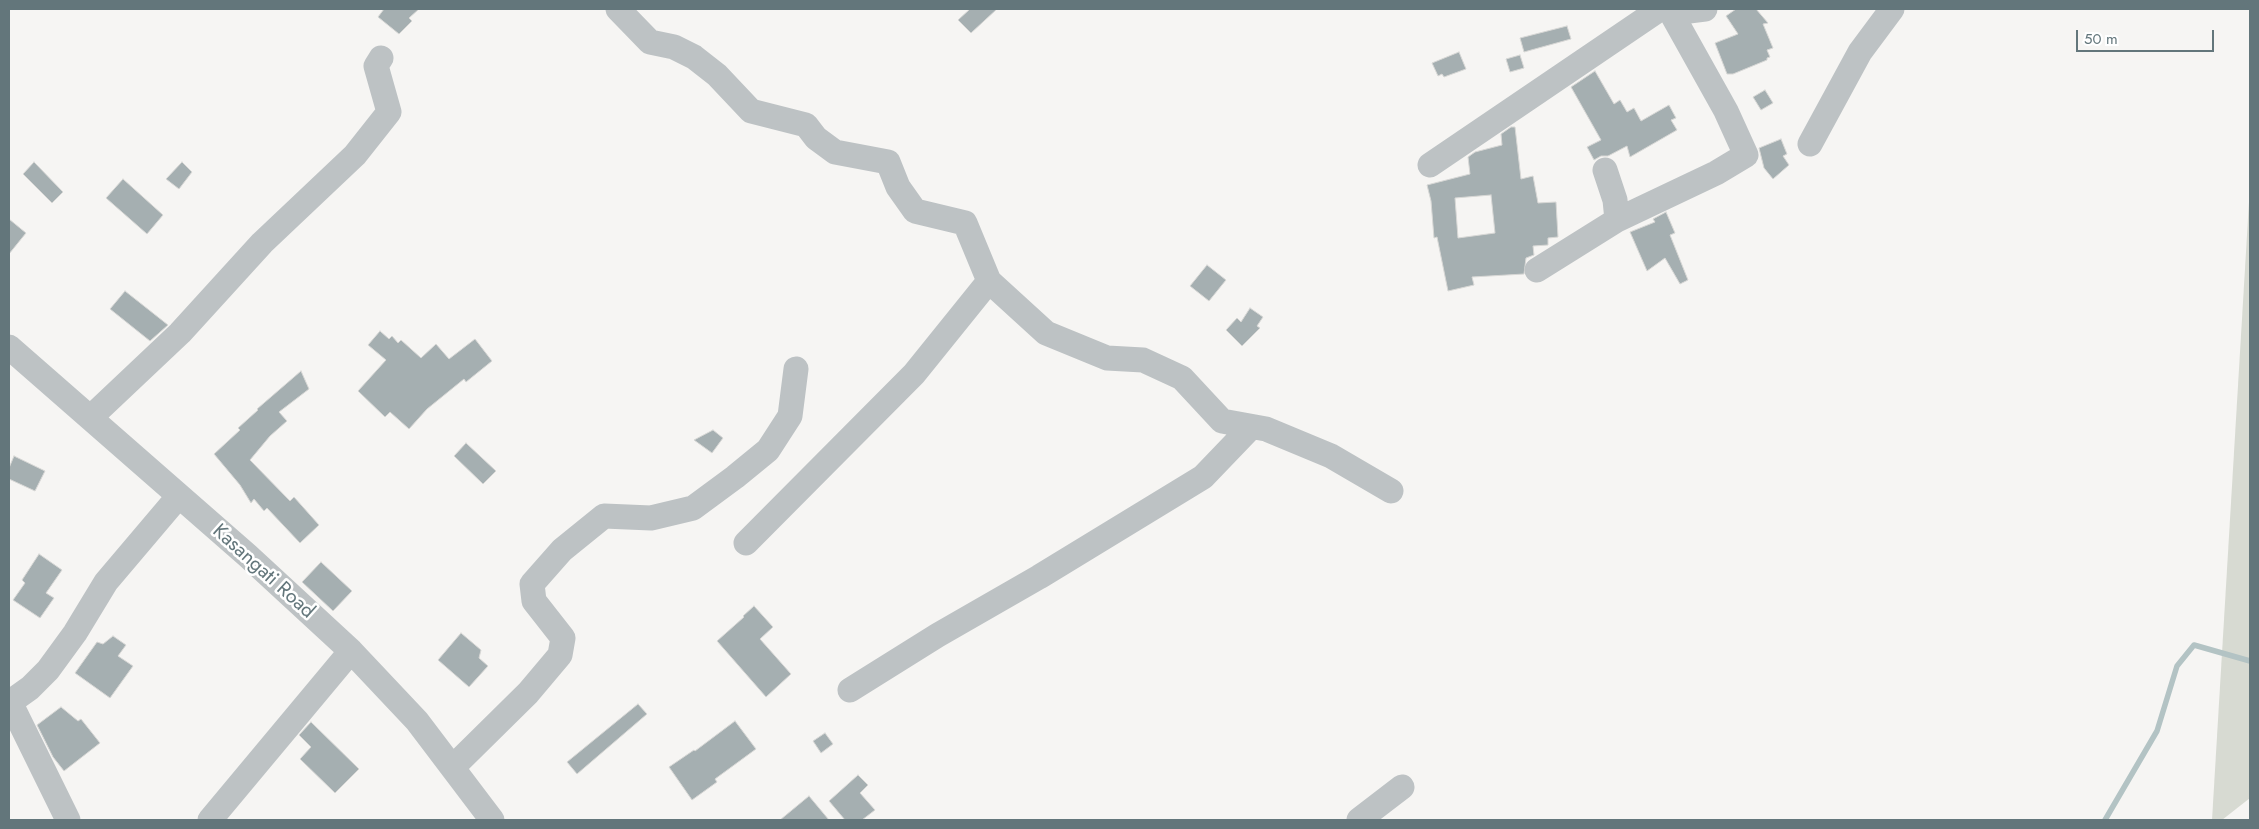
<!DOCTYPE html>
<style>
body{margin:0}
#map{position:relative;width:2259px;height:829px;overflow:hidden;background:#f6f5f3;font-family:Jost,sans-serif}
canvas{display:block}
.frame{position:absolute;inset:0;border:10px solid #63767b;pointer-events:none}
.scale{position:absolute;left:2076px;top:30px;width:138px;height:22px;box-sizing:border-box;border:2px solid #63767b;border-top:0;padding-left:6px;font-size:15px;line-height:18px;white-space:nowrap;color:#63767b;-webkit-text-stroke:4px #fff;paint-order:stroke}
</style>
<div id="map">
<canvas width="2259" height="829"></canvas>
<div class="frame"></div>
<div class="scale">50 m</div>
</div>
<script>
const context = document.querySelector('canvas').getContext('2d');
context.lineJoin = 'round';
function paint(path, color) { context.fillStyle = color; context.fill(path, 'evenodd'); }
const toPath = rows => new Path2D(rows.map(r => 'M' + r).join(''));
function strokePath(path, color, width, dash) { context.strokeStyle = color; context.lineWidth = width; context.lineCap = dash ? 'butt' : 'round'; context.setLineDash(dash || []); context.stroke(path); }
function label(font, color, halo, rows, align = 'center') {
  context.font = font + ' Jost,sans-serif'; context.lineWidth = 5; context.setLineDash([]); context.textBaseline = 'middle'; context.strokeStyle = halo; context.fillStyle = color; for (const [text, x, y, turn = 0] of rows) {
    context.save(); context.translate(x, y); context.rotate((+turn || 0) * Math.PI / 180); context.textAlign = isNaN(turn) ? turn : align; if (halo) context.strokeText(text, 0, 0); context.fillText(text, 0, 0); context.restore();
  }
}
paint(toPath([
 [2250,185,2250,798,2222,820,2212,820]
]), '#d7dad2');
strokePath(toPath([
 [2105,820,2157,731,2177,666,2194,645,2250,661]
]), '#b3c3c4', 5.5);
const building = toPath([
 [384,9,419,9,409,18,412,21,399,34,378,17,384,9],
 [970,9,997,9,971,33,958,20,970,9],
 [1736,9,1756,9,1768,23,1763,24,1773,48,1767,50,1770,57,1767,58,1767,60,1733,74,1727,74,1715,43,1738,34,1726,16,1736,9],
 [1567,26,1571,39,1524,52,1520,38,1567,26],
 [1459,52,1466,69,1444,77,1442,74,1438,76,1432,63,1459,52],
 [1520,55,1524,68,1510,72,1506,59,1520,55],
 [1595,71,1614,104,1620,100,1627,112,1634,108,1641,121,1669,105,1676,118,1671,120,1677,130,1630,157,1627,146,1608,156,1601,156,1594,160,1587,147,1601,140,1571,87,1595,71],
 [1765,90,1773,103,1761,110,1753,97,1765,90],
 [1511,127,1515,127,1521,179,1533,176,1538,203,1556,202,1558,237,1548,238,1548,245,1533,246,1534,255,1526,258,1524,274,1472,277,1474,285,1448,291,1437,237,1434,238,1431,201,1427,185,1470,174,1468,157,1475,152,1502,145,1501,134,1511,127],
 [1491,195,1495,233,1458,238,1455,198,1491,195],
 [1781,139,1787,154,1783,156,1789,165,1773,179,1764,168,1759,148,1781,139],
 [34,162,63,192,52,203,23,174,34,162],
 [182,162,192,172,179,189,166,179,182,162],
 [123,179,163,215,147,234,106,198,123,179],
 [1666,212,1675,233,1670,235,1688,280,1680,284,1665,258,1647,271,1630,232,1655,222,1653,219,1666,212],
 [9,219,26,233,9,254,9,219],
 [1207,265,1226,280,1209,301,1190,286,1207,265],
 [125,291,168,325,150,341,110,309,125,291],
 [1250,308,1263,317,1257,326,1260,328,1242,346,1226,330,1237,318,1241,322,1250,308],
 [380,331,389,339,392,336,398,343,401,340,421,358,436,344,449,359,475,339,492,361,466,382,464,379,427,409,409,429,390,412,385,417,358,391,386,360,368,345,380,331],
 [301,371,309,389,279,412,287,421,270,436,250,460,290,501,294,497,319,525,300,543,267,508,264,511,254,499,251,503,240,485,214,454,240,430,238,428,258,410,257,409,301,371],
 [713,430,723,438,712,453,694,440,713,430],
 [466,443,496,471,483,484,454,456,466,443],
 [14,456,45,471,35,491,9,479,9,468,14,456],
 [39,554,62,570,46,593,54,598,40,618,13,600,25,583,22,580,39,554],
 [321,562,352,591,333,611,302,582,321,562],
 [754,606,773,627,760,639,791,674,766,697,717,641,744,617,743,616,754,606],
 [461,633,481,650,479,658,488,666,469,687,438,660,461,633],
 [113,636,126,645,118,656,133,666,110,698,75,673,97,642,103,644,113,636],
 [638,704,647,714,577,774,567,762,638,704],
 [61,707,78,721,81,719,100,743,64,771,53,757,37,725,61,707],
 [735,721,756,749,715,779,717,782,692,800,669,767,694,750,695,751,735,721],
 [311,722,359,769,335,793,300,759,311,747,299,735,311,722],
 [825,733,833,744,821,753,813,741,825,733],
 [858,775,868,785,860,793,875,810,862,820,845,820,829,801,858,775],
 [809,796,829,820,780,820,809,796]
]);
paint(building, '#a5afb1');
strokePath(building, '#d7d7d5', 1);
strokePath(toPath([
 [618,9,650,42,674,47,694,57,717,75,751,111,806,125,816,138,835,152,888,162,898,187,915,211,965,223,989,281,1046,333,1107,358,1143,360,1182,378,1222,421,1266,429,1331,456,1391,491],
 [1681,9,1689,11,1705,9],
 [1810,144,1860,52,1892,9],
 [1430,165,1660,9],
 [1617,220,1716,173,1746,155,1726,111,1669,9],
 [1537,270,1617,220,1615,200,1605,170],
 [9,347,248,556,351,651,417,721,492,820],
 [90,418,180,333,262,243,355,155,389,112,376,66,381,58],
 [746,543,914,374,989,281],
 [850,690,938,635,1039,577,1203,477,1251,427],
 [10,702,68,820],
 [9,703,30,688,48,670,75,633,106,582,178,497],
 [453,767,528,693,560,655,563,638,534,601,532,584,562,550,604,516,651,518,693,508,735,477,768,450,790,416,796,369],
 [210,820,351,651],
 [1359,820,1402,787]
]), '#bdc2c4', 25);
label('20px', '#63767b', '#fff', [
 ["Kasangati Road",263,572,42]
]);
</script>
